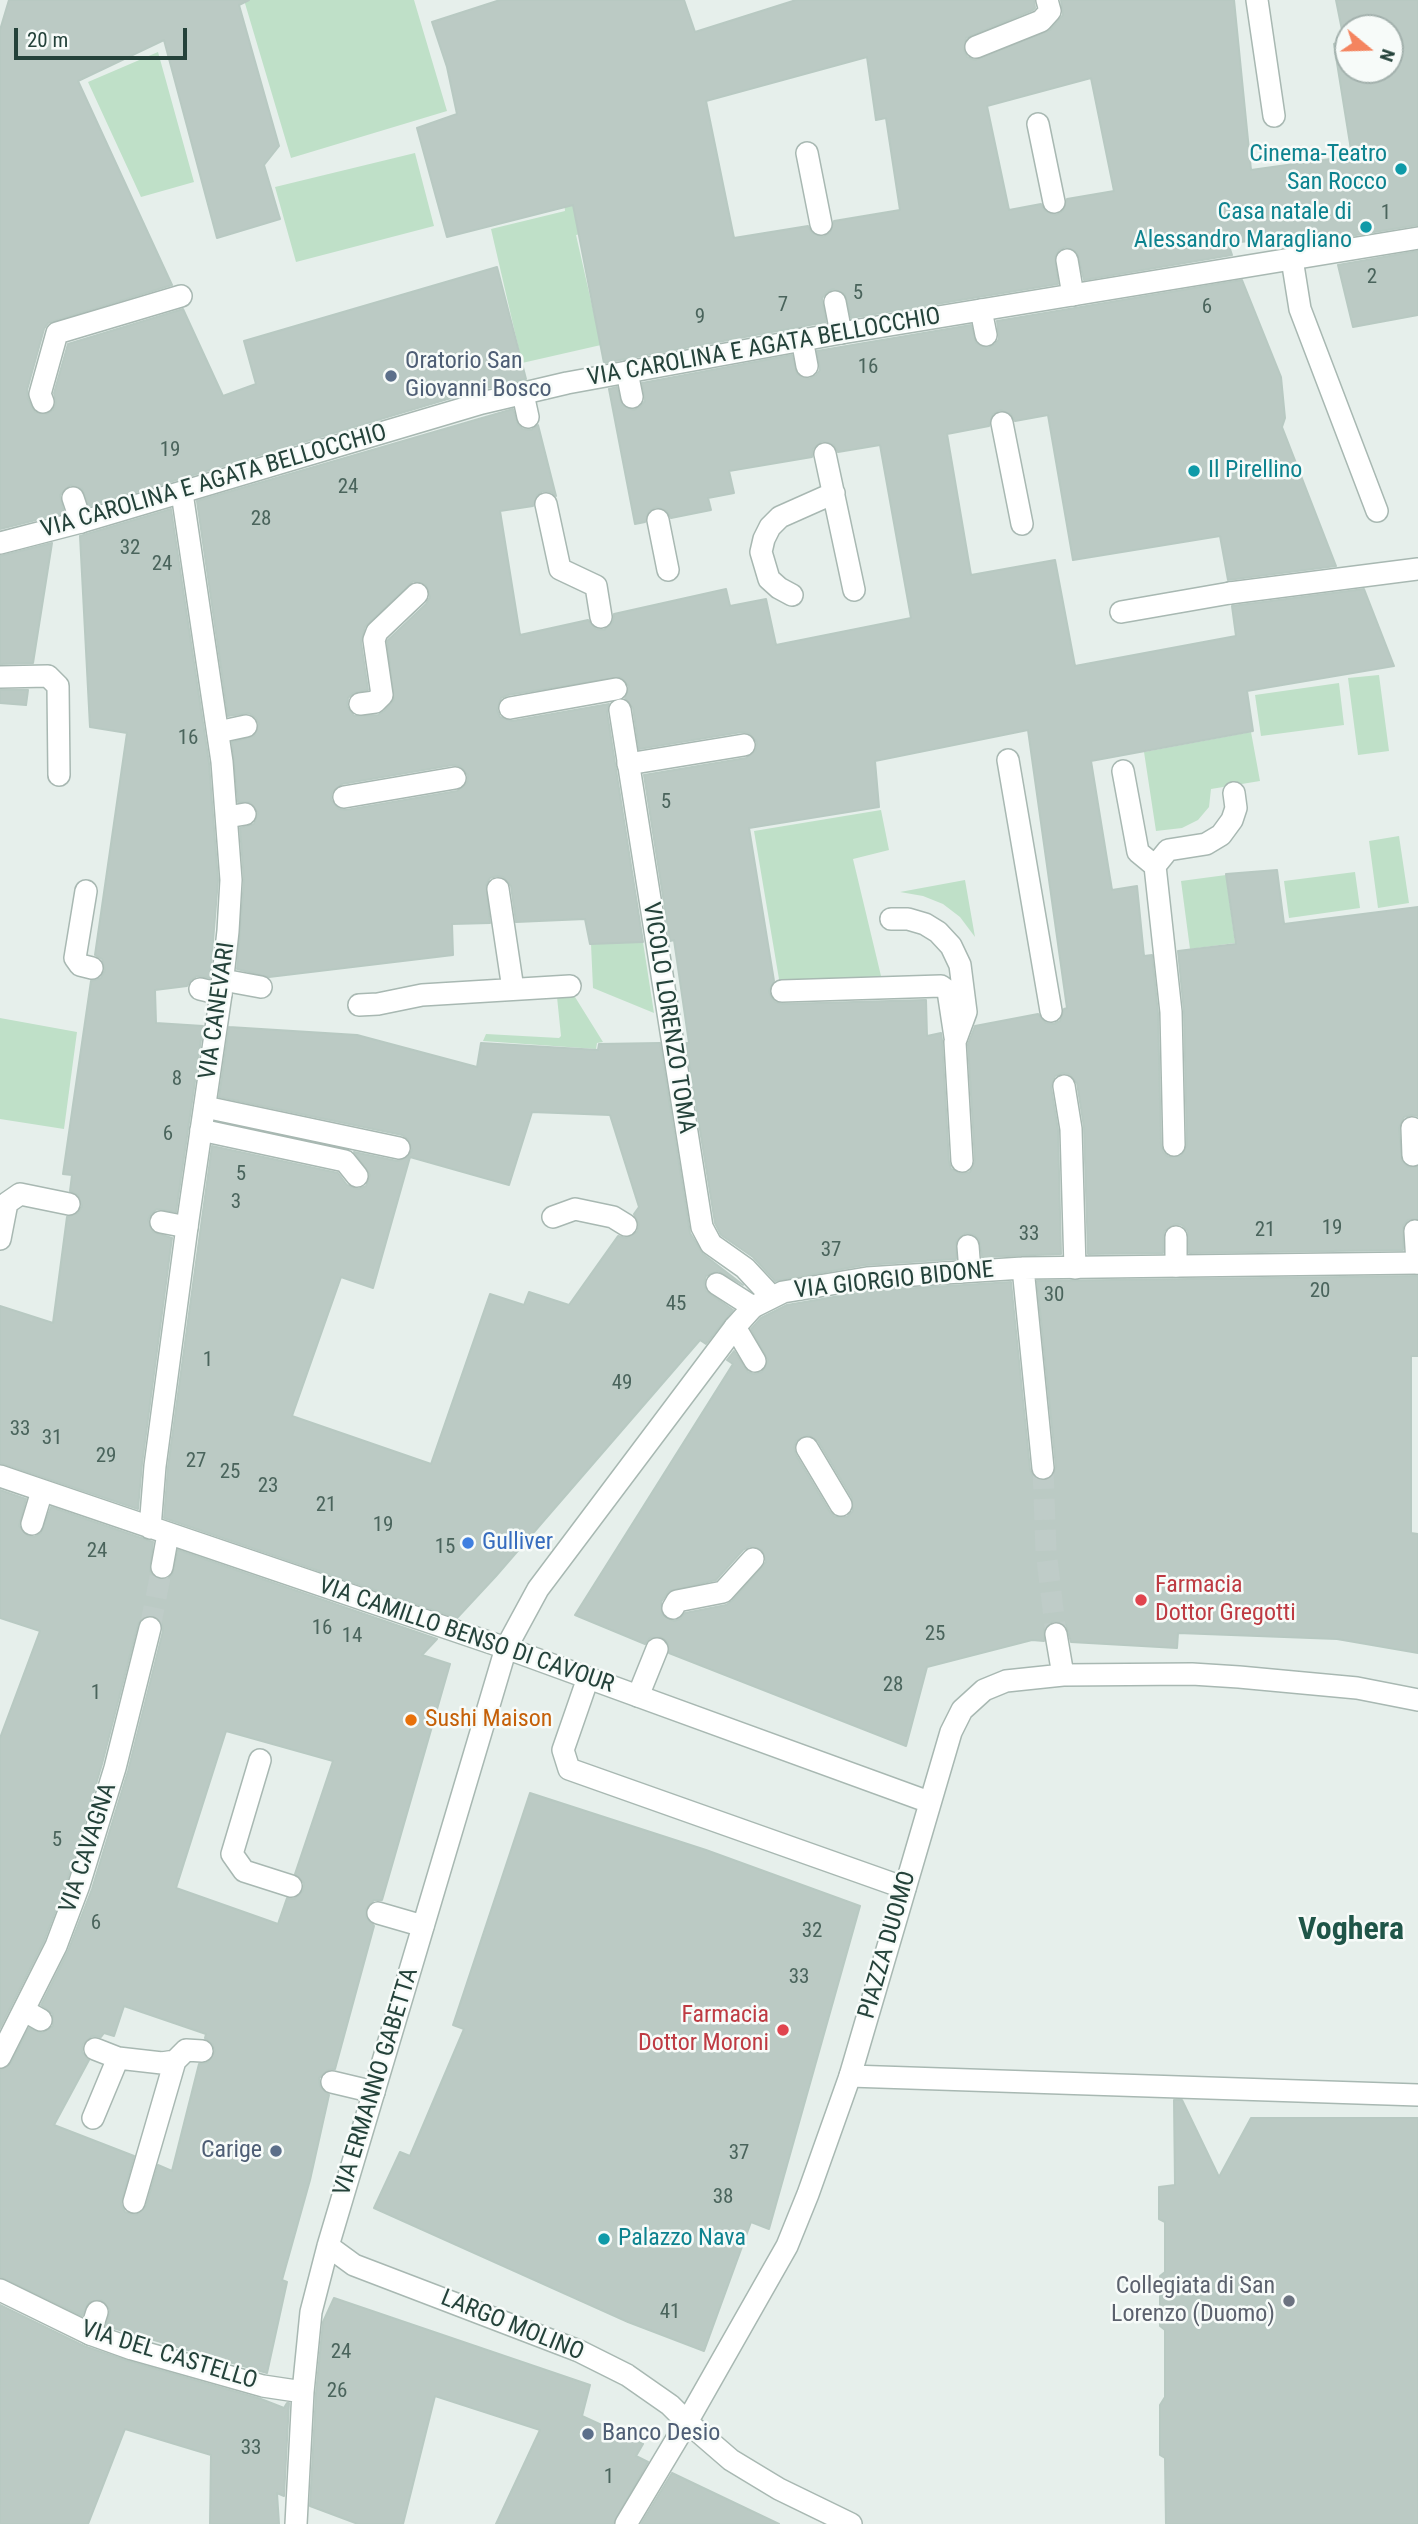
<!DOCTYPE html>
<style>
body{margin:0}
#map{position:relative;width:1418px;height:2524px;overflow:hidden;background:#e6efeb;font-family:"Roboto Condensed",sans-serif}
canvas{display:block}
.north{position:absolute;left:1334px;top:14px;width:70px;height:70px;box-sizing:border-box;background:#f7fbf9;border:2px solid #a3b1ad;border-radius:50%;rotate:109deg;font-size:19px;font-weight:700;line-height:28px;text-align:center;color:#24423a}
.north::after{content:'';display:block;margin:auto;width:24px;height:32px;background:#f4845f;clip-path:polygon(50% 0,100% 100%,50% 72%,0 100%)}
.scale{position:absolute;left:14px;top:28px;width:173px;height:32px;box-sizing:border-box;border:4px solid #24423a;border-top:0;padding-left:9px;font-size:21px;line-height:24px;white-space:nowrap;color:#24423a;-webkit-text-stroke:5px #f7fbf9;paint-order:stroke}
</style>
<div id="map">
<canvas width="1418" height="2524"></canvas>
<div class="north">N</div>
<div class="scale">20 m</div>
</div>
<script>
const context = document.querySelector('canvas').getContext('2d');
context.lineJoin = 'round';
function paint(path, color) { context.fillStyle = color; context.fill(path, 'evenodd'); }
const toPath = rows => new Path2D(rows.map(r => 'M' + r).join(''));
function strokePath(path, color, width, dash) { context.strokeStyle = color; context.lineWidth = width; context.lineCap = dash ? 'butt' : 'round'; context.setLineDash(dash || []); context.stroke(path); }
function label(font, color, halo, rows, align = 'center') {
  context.font = font + ' "Roboto Condensed",sans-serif'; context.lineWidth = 5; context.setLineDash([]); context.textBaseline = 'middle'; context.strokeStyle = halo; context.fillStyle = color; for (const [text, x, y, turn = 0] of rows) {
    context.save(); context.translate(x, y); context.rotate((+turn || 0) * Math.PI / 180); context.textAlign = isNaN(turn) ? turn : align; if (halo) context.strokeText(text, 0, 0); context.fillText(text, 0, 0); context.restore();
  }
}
paint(toPath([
 [244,0,414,0,447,111,291,158],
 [158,52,194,182,141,197,88,82],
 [415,153,434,226,296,262,275,187],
 [564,200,626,224,576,235,601,345,522,363,491,229,565,211],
 [1379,675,1389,751,1358,755,1348,678],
 [1339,683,1344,725,1261,736,1255,695],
 [1251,732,1260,781,1211,789,1209,807,1198,820,1182,828,1156,831,1144,752],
 [881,810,889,850,853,859,881,976,876,982,780,985,754,831],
 [1399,836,1409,903,1378,908,1369,841],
 [1355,872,1360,908,1289,918,1284,881],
 [1226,875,1235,943,1190,949,1181,881],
 [965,880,975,937,960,917,943,904,923,896,900,892],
 [643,942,654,1013,593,988,591,944],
 [557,997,575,997,603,1042,597,1043,596,1049,483,1041,486,1034,559,1038,561,1036],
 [0,1018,77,1032,64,1129,0,1119]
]), '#bfe0c8');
const building = toPath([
 [9,0,249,0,239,5,279,146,264,165,280,219,217,238,164,40,78,81,172,285,48,323,44,329,27,390,28,399,35,412,47,414,53,410,56,403,54,393,68,344,183,309,223,396,256,384,244,341,497,267,526,379,478,390,89,506,82,489,70,485,60,495,64,513,0,529,0,30,9,0],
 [500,0,684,0,695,32,796,0,1034,0,1035,8,1033,10,966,38,964,51,967,57,975,60,1050,30,1063,15,1061,0,1234,0,1251,170,1352,156,1334,44,1344,40,1336,0,1418,0,1418,225,1331,239,1330,234,1228,243,1232,255,1084,280,1077,252,1065,247,1059,250,1055,256,1058,284,851,318,845,294,833,289,827,292,822,298,826,322,604,363,573,205,447,237,417,128,457,114,447,67,432,22,500,0],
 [1348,28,1390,28,1390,70,1348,70,1348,28],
 [867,57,876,120,886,118,900,210,834,221,830,233,823,237,812,233,808,226,734,238,706,101,867,57],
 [1091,78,1114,191,1067,199,1063,211,1056,215,1045,211,1041,204,1009,210,987,106,1091,78],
 [1418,251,1418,315,1353,327,1338,265,1418,251],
 [1242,280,1281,377,1285,418,1282,427,1336,566,1228,580,1220,536,1073,560,1048,415,1015,421,1011,414,1000,410,993,414,989,426,947,434,971,575,1055,560,1075,666,1236,636,1232,606,1364,589,1394,666,1247,691,1253,731,1091,761,1112,890,1137,886,1144,956,1152,955,1158,1013,1161,1145,1163,1152,1168,1157,1181,1156,1187,1145,1184,1012,1178,951,1236,944,1226,874,1277,870,1284,924,1418,907,1418,1116,1411,1115,1404,1117,1399,1128,1402,1161,1408,1167,1418,1167,1418,1219,1408,1220,1403,1226,1403,1250,1189,1253,1188,1231,1182,1225,1175,1224,1164,1231,1163,1253,1088,1254,1084,1127,1077,1083,1069,1074,1063,1073,1055,1076,1051,1087,1058,1130,1061,1254,982,1257,979,1239,974,1235,966,1233,956,1241,956,1259,865,1265,775,1281,753,1257,721,1235,715,1223,686,1043,689,1043,674,940,670,941,644,775,746,758,756,750,757,742,749,733,742,732,639,749,633,708,625,698,629,686,620,677,508,695,501,698,497,710,500,717,512,721,609,704,607,712,643,942,590,944,585,919,516,922,511,886,503,877,497,876,490,878,486,885,490,923,452,924,453,955,269,977,237,969,244,881,240,828,254,824,258,813,250,802,238,802,232,742,254,736,259,724,256,718,249,713,228,716,197,501,513,409,518,425,523,429,531,430,538,425,556,496,551,492,543,491,537,495,533,506,500,511,520,635,588,620,596,629,604,630,613,622,614,614,726,589,730,606,766,599,776,645,911,618,880,445,838,452,834,445,822,441,813,449,812,457,729,471,734,493,708,498,711,510,671,518,667,511,656,507,649,511,645,522,635,524,609,389,617,387,622,405,634,410,640,407,645,401,642,383,792,355,797,374,809,379,816,375,820,370,817,351,971,325,976,343,988,348,995,344,999,339,997,321,1242,280],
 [413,581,426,585,430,597,426,604,387,641,394,700,384,711,378,715,354,716,347,706,348,698,353,693,368,690,361,642,365,627,413,581],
 [1028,730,1067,1008,1064,1009,1060,1021,1054,1024,1046,1023,1038,1014,975,1026,968,1044,975,1161,970,1172,962,1174,951,1169,949,1162,942,1040,941,1033,927,1036,926,1000,782,1004,775,1002,771,997,769,991,774,981,749,828,879,807,875,761,1028,730],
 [453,765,460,766,468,775,467,783,457,791,346,810,339,809,331,800,332,792,342,784,453,765],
 [171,509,209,763,218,880,210,978,197,976,191,980,187,986,155,990,156,1023,203,1026,176,1212,157,1209,151,1214,148,1220,153,1232,172,1238,142,1464,138,1509,0,1463,0,1306,53,1323,67,1217,78,1213,82,1206,78,1195,70,1191,72,1175,63,1174,91,981,101,978,105,970,102,959,95,955,127,733,90,727,80,536,171,509],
 [52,543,33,663,0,664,0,556,52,543],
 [0,690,28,690,26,705,0,703,0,690],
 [229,1027,357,1035,477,1067,481,1043,598,1050,599,1044,660,1043,690,1233,703,1254,743,1285,718,1271,706,1276,704,1283,706,1291,733,1310,706,1344,700,1340,496,1576,457,1618,164,1518,168,1467,212,1146,338,1173,347,1185,358,1189,366,1186,370,1175,354,1152,397,1161,408,1157,412,1150,408,1139,402,1135,219,1097,229,1027],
 [532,1112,610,1115,639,1207,634,1214,639,1225,637,1232,626,1238,618,1236,569,1305,529,1292,524,1305,490,1294,431,1464,292,1416,341,1277,373,1288,410,1157,509,1185,532,1112],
 [1418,1276,1418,1356,1411,1356,1411,1533,1418,1534,1418,1653,1337,1639,1178,1633,1177,1648,1071,1642,1066,1625,1053,1621,1044,1629,1044,1641,1032,1640,927,1667,906,1746,669,1653,668,1642,661,1637,650,1638,645,1644,575,1615,733,1364,727,1360,734,1351,748,1372,754,1374,762,1372,768,1360,751,1329,761,1318,787,1305,869,1291,1011,1282,1030,1469,1033,1476,1044,1481,1051,1478,1056,1467,1037,1281,1418,1276],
 [808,1435,818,1441,852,1498,853,1511,847,1517,835,1517,830,1512,796,1455,794,1448,796,1441,808,1435],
 [750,1546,762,1550,766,1562,732,1601,726,1605,685,1613,680,1619,674,1621,662,1615,661,1602,669,1591,716,1580,743,1550,750,1546],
 [0,1490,26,1499,19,1526,28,1536,34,1537,41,1533,51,1507,153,1542,150,1571,159,1580,167,1579,172,1575,178,1550,437,1639,422,1655,450,1664,382,1900,374,1900,366,1909,366,1917,374,1926,335,2069,328,2070,319,2078,320,2086,329,2095,310,2180,282,2280,287,2282,267,2373,106,2326,110,2310,102,2300,89,2302,82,2316,0,2277,0,2070,11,2063,29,2028,42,2033,53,2026,53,2014,41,2005,68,1951,92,1889,128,1771,163,1631,162,1624,154,1616,146,1616,138,1624,102,1764,67,1881,44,1941,0,2028,0,1738,40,1631,0,1618,0,1490],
 [226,1731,333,1761,295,1874,304,1883,303,1891,294,1899,287,1898,278,1924,176,1888,226,1731],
 [124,2006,206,2034,205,2038,213,2045,215,2051,208,2062,199,2064,172,2171,158,2165,146,2206,136,2215,125,2212,121,2204,134,2156,54,2125,89,2060,82,2052,83,2044,92,2036,101,2037,104,2033,114,2036,124,2006],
 [530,1793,706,1850,860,1906,769,2229,751,2222,704,2351,628,2322,374,2208,400,2152,410,2156,464,2029,453,2025,530,1793],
 [1174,2100,1182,2100,1219,2177,1251,2118,1418,2118,1418,2524,1166,2524,1165,2458,1160,2455,1160,2405,1165,2397,1165,2330,1160,2326,1160,2276,1165,2272,1165,2222,1159,2219,1159,2187,1175,2185,1174,2100],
 [334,2298,590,2385,582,2416,643,2444,636,2456,648,2462,613,2524,496,2524,540,2430,435,2396,403,2524,358,2524,310,2506,316,2393,323,2322,334,2298],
 [0,2305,84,2346,128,2361,261,2399,284,2408,287,2403,289,2403,284,2496,277,2493,279,2524,210,2524,211,2455,125,2429,88,2524,0,2524,0,2305],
 [672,2473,779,2524,641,2524,672,2473]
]);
paint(building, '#bbcac4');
strokePath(building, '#b8c9c2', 2);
strokePath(toPath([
 [1043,1468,1046,1551,1056,1634],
 [150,1628,162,1567]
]), '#bfccc8', 21, [21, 10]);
const lane = toPath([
 [1257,0,1274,116],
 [976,47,1041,21,1050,11,1047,0],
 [1038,124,1054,202],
 [807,153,821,224],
 [1292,259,1300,309,1377,511],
 [1067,260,1073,295],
 [835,302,841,333],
 [981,310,986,335],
 [802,339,807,366],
 [627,372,632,397],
 [523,394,528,417],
 [43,402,40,394,57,333,181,296],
 [1002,423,1022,524],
 [825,454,854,590],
 [73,498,81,522],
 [546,504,560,569,596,586,601,617],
 [658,520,668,570],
 [792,595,779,588,769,579,761,552,764,539,770,527,780,517,834,493],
 [1121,612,1230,593],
 [0,677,48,676,58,686,59,775],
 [360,704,375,702,382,695,374,640,377,632,417,594],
 [510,708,616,689],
 [218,732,246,726],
 [1008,760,1051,1011],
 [628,764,744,745],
 [1123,771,1138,852,1155,866,1171,1012,1174,1145],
 [344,797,455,778],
 [227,817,245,814],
 [1155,866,1168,850,1206,844,1221,835,1232,820,1236,808,1234,793],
 [498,889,513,989],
 [86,891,75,958,80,965,92,968],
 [891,919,908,919,925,924,938,932,951,946,960,965,966,1012,955,1042,962,1161],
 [223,980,261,987],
 [200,989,221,994],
 [782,991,941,986,948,991,955,1037],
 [359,1005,378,1004,422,995,570,986],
 [1064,1086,1071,1129,1075,1268],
 [205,1107,399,1148],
 [1412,1128,1413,1155],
 [201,1130,345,1161,357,1176],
 [553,1217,575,1209,613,1217,626,1225],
 [161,1222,187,1227],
 [1415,1231,1417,1263],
 [1176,1237,1176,1266],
 [0,1239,7,1203,20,1194,69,1204],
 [968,1246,970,1271],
 [717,1284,753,1307],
 [735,1327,755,1361],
 [807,1448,841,1505],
 [32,1524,42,1491],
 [673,1608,677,1601,723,1592,753,1559],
 [588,1678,563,1750,569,1769,905,1888],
 [638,1696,657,1649],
 [260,1760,232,1854,244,1871,291,1886],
 [378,1913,423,1926],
 [25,2011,41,2020],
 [95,2049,118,2058,162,2063,175,2061,186,2050,202,2051],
 [850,2076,1418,2095],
 [332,2082,374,2092],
 [93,2118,118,2058],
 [134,2202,175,2061],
 [90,2334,97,2312]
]);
const street = toPath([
 [0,543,81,522,482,403,567,383,841,333,1418,238],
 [1230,593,1418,569],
 [620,710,702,1227,711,1244,745,1268,772,1297],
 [1023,1268,1043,1468],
 [0,1476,506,1648,929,1802],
 [150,1528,155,1466,187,1227,221,994,228,931,231,880,222,762,182,493],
 [162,1567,168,1534],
 [1056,1634,1063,1675],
 [0,2057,56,1946,79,1885,115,1768,150,1628],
 [328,2246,354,2265,579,2351,627,2375,670,2405,687,2422,626,2524],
 [0,2290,90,2334,132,2349,263,2386,303,2392],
 [296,2524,303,2392,311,2312,328,2246,506,1648,538,1589,735,1327,753,1307,783,1292,867,1278,1023,1268,1418,1263],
 [851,2524,779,2489,731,2460,687,2422,787,2246,808,2194,850,2076,951,1732,962,1710,984,1690,1006,1681,1063,1675,1192,1674,1239,1677,1357,1688,1418,1700]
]);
strokePath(lane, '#a8b8b2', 24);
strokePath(street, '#a8b8b2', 24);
strokePath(lane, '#fff', 21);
strokePath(street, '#fff', 21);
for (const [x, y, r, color] of [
 [1401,169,7,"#0f9aa8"],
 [1366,227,7,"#0f9aa8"],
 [391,376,7,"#5c6f8a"],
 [1194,471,7,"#0f9aa8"],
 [468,1543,7,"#3f7fe0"],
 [1141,1600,7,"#e0444e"],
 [411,1720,7,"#e8710a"],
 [783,2030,7,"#e0444e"],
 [276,2151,7,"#5c6f8a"],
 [604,2239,7,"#0f9aa8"],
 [1289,2301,7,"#6b7280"],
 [588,2434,7,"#5c6f8a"]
]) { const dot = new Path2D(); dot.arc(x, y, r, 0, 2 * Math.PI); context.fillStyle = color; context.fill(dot); strokePath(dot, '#f7fbf9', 2.5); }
label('21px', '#4a645c', null, [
 ["1",1386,214],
 ["2",1372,278],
 ["5",858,294],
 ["7",783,306],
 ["6",1207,308],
 ["9",700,318],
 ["16",868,368],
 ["19",170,451],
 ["24",348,488],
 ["28",261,520],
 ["32",130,549],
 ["24",162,565],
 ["16",188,739],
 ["5",666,803],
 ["8",177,1080],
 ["6",168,1135],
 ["5",241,1175],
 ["3",236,1203],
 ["19",1332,1229],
 ["21",1265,1231],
 ["33",1029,1235],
 ["37",831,1251],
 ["20",1320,1292],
 ["30",1054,1296],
 ["45",676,1305],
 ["1",208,1361],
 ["49",622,1384],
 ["33",20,1430],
 ["31",52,1439],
 ["29",106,1457],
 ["27",196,1462],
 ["25",230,1473],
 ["23",268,1487],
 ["21",326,1506],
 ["19",383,1526],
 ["15",445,1548],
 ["24",97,1552],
 ["16",322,1629],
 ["25",935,1635],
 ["14",352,1637],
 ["28",893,1686],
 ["1",96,1694],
 ["5",57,1841],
 ["6",96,1924],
 ["32",812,1932],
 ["33",799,1978],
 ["37",739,2154],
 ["38",723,2198],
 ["41",670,2313],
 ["24",341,2353],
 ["26",337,2392],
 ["33",251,2449],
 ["1",609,2478]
]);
label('24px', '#0d838f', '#f7fbf9', [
 ["Cinema-Teatro",1387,155],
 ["San Rocco",1387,183],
 ["Casa natale di",1352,213],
 ["Alessandro Maragliano",1352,241],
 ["Il Pirellino",1208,471,"left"],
 ["Palazzo Nava",618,2239,"left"]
], 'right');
label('24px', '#24423a', '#f7fbf9', [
 ["VIA CAROLINA E AGATA BELLOCCHIO",764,348,-10],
 ["VIA CAROLINA E AGATA BELLOCCHIO",214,482,-16],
 ["VIA CANEVARI",218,1011,-82],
 ["VICOLO LORENZO TOMA",668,1018,81],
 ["VIA GIORGIO BIDONE",894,1281,-6],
 ["VIA CAMILLO BENSO DI CAVOUR",466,1636,19],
 ["VIA CAVAGNA",89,1848,-72],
 ["PIAZZA DUOMO",888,1945,-74],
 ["VIA ERMANNO GABETTA",377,2082,-73],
 ["LARGO MOLINO",512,2326,22],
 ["VIA DEL CASTELLO",169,2356,17]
]);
label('24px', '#4e5e75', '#f7fbf9', [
 ["Oratorio San",405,362],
 ["Giovanni Bosco",405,390],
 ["Carige",262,2151,"right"],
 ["Banco Desio",602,2434]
], 'left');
label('24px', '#366cbe', '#f7fbf9', [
 ["Gulliver",482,1543]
], 'left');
label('24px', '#be3a42', '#f7fbf9', [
 ["Farmacia",1155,1586],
 ["Dottor Gregotti",1155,1614],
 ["Farmacia",769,2016,"right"],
 ["Dottor Moroni",769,2044,"right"]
], 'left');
label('24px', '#c56008', '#f7fbf9', [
 ["Sushi Maison",425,1720]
], 'left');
label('24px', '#5b616d', '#f7fbf9', [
 ["Collegiata di San",1275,2287],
 ["Lorenzo (Duomo)",1275,2315]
], 'right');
label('bold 32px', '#1f5548', '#f7fbf9', [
 ["Voghera",1351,1931]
]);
</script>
